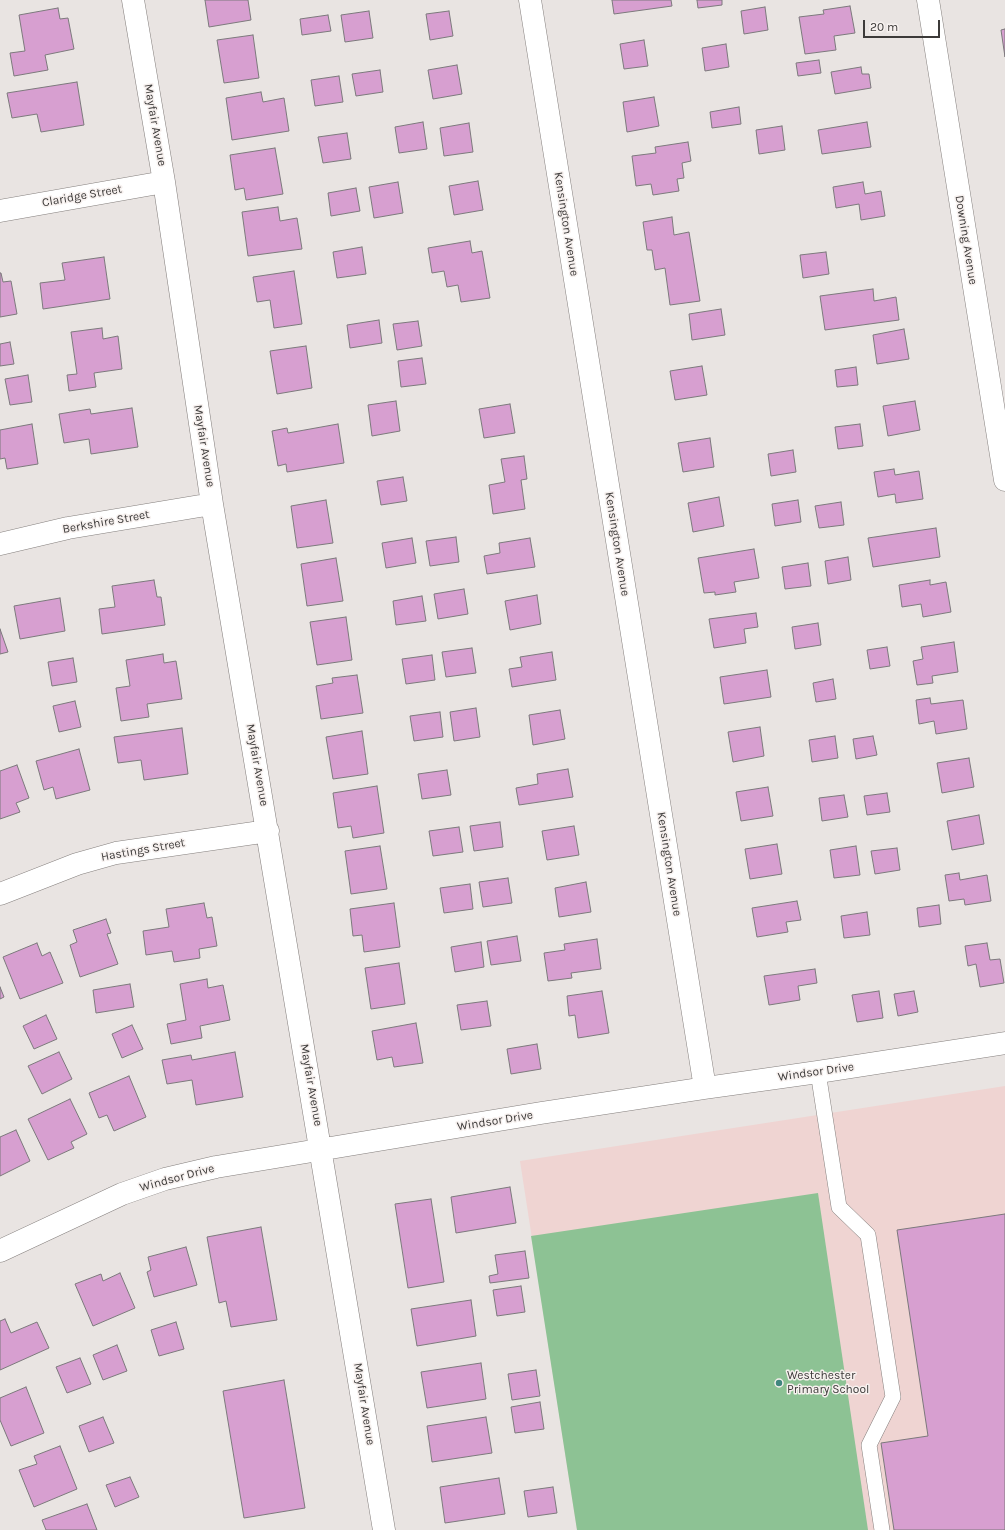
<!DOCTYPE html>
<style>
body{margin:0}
#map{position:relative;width:1005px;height:1530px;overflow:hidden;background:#e9e4e2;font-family:Karla,sans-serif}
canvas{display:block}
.scale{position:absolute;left:863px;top:20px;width:77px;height:18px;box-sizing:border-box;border:2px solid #3c3a39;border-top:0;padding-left:5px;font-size:12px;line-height:14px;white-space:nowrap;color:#3c3a39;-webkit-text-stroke:3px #f7f1ef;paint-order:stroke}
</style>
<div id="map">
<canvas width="1005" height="1530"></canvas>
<div class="scale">20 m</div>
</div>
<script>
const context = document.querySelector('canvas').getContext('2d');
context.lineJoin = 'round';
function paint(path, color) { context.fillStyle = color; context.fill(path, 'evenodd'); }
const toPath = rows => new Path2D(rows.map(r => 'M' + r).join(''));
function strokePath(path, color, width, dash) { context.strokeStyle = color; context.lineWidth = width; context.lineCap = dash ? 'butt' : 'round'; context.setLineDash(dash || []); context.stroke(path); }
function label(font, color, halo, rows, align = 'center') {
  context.font = font + ' Karla,sans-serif'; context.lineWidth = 3; context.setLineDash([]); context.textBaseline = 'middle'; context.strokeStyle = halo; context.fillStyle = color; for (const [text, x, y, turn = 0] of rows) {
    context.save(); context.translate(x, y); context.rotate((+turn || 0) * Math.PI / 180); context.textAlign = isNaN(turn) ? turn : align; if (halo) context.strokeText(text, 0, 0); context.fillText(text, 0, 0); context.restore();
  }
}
paint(toPath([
 [1005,1086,1005,1530,577,1530,520,1161]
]), '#efd4d2');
paint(toPath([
 [818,1193,868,1530,577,1530,531,1236]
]), '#8dc294');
const building = toPath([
 [205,0,248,0,251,20,209,27,205,0],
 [612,0,671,0,672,6,614,14,612,0],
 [697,0,722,0,722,5,698,8,697,0],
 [850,6,855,33,834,36,836,50,805,54,799,17,824,14,823,10,850,6],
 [765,7,768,30,744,34,741,11,765,7],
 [58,8,60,19,68,18,74,49,45,55,48,70,14,76,10,53,25,51,19,15,58,8],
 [369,11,373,38,345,42,341,15,369,11],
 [449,11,453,36,430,40,426,14,449,11],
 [328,15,331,31,302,35,300,19,328,15],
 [1005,29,1005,57,1001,30,1005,29],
 [253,35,259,78,224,83,217,40,253,35],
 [644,40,648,66,624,69,620,44,644,40],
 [726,44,729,67,705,71,702,48,726,44],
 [819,60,821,73,798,76,796,63,819,60],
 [457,65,462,94,433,99,428,70,457,65],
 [861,67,862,74,869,74,871,88,835,94,831,72,861,67],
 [380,70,383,92,356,96,352,74,380,70],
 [339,76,343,102,315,106,311,80,339,76],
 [77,82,84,125,41,132,37,114,12,118,7,93,77,82],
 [261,92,263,102,284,98,289,131,232,140,226,98,261,92],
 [654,97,659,126,627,132,623,102,654,97],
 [739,107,741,124,712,128,710,112,739,107],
 [423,122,427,149,399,153,395,127,423,122],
 [867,122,871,147,822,154,818,130,867,122],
 [469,123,473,152,444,156,440,128,469,123],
 [782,126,785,150,759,154,756,130,782,126],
 [347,133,351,159,323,163,318,137,347,133],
 [688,142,691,161,682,163,684,178,677,179,679,191,653,195,651,184,636,186,632,156,656,153,655,147,688,142],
 [275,148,283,194,246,200,244,188,235,190,230,155,275,148],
 [478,181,483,210,454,215,449,186,478,181],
 [398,182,403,213,374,218,369,187,398,182],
 [863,182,865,194,881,191,885,216,861,220,859,204,836,208,833,187,863,182],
 [356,188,360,211,331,216,328,193,356,188],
 [278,207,280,221,297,218,302,249,248,256,242,212,278,207],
 [672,217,674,235,689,232,700,301,670,305,665,268,655,270,652,250,647,250,643,222,672,217],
 [470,241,472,253,482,251,490,298,461,302,458,285,447,287,444,271,432,273,428,248,470,241],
 [362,247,366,274,337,278,333,252,362,247],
 [826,252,829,274,803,278,800,255,826,252],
 [104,257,110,299,43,309,40,283,65,280,62,263,104,257],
 [294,271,302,324,274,328,270,300,257,302,253,277,294,271],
 [0,273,1,273,3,282,11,281,17,314,0,317,0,273],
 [873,289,874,301,896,297,899,320,825,330,820,296,873,289],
 [721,309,725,335,692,340,689,314,721,309],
 [379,320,382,343,350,348,347,325,379,320],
 [418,321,422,346,397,350,393,324,418,321],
 [102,328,103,339,118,336,122,369,94,373,96,387,69,391,67,375,77,374,71,332,102,328],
 [904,329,909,359,877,364,873,335,904,329],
 [10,342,14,364,0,366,0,344,10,342],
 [306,346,312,388,277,394,270,351,306,346],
 [422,358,426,384,401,387,398,361,422,358],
 [702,366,707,395,675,400,670,371,702,366],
 [856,367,858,385,837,387,835,370,856,367],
 [28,375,32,402,10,405,5,379,28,375],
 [396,401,400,431,372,436,368,405,396,401],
 [915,401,920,430,888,436,883,406,915,401],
 [510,404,515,433,484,438,479,409,510,404],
 [132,408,138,447,91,454,89,439,64,443,59,414,90,409,91,414,132,408],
 [32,424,38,464,7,469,5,458,0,459,0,430,32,424],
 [338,424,344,463,287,472,286,464,278,466,272,431,287,428,288,433,338,424],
 [860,424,863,446,838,449,835,427,860,424],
 [710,438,714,467,683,472,678,443,710,438],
 [793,450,796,472,771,476,768,454,793,450],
 [524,456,527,479,521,480,525,509,493,514,489,485,505,482,501,459,524,456],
 [894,469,895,475,919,471,923,499,896,503,895,494,878,497,874,472,894,469],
 [403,477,407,501,381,505,377,481,403,477],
 [719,497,724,526,693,532,688,503,719,497],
 [326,500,333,543,297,548,291,506,326,500],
 [798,500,801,522,775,526,772,504,798,500],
 [841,502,844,525,819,528,815,506,841,502],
 [936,528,940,557,873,567,868,538,936,528],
 [456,537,459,562,430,566,426,541,456,537],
 [412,538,416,563,386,568,382,543,412,538],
 [530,538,535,567,487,574,484,556,500,553,499,543,530,538],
 [754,549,759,578,734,582,736,592,715,595,715,592,704,593,698,558,754,549],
 [848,557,851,580,828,584,825,561,848,557],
 [336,558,343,601,307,606,301,564,336,558],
 [808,563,811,586,785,589,782,567,808,563],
 [154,580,157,597,161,597,165,625,102,634,99,609,115,607,112,586,154,580],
 [930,580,930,585,946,582,951,612,923,617,921,604,902,607,899,585,930,580],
 [464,589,468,614,438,619,434,594,464,589],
 [537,595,541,624,510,630,505,601,537,595],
 [422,596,426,621,396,625,393,601,422,596],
 [60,598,65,631,20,639,14,606,60,598],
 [756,613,758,627,744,629,746,643,714,648,709,619,756,613],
 [346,617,352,660,317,665,310,622,346,617],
 [818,623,821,645,795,649,792,627,818,623],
 [0,629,8,652,0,654,0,629],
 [954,642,958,672,932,676,933,683,917,685,913,661,923,659,921,647,954,642],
 [887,647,890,666,870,669,867,650,887,647],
 [472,648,476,673,446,677,442,652,472,648],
 [552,652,556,680,512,687,509,669,522,667,520,657,552,652],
 [163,654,164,663,176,661,182,699,147,704,149,717,121,721,116,688,130,686,126,660,163,654],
 [432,655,435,680,406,684,402,659,432,655],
 [73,658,77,682,52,686,48,662,73,658],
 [767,670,771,697,724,704,720,677,767,670],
 [357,675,363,713,321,719,316,686,333,683,332,678,357,675],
 [833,679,836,699,816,702,813,683,833,679],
 [930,698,931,704,963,700,967,729,936,734,934,721,919,724,916,700,930,698],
 [75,701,81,727,59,732,53,706,75,701],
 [476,708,480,737,454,741,450,712,476,708],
 [560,710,565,739,533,745,529,715,560,710],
 [440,712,443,737,414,741,410,716,440,712],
 [760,727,764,756,733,762,728,732,760,727],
 [182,728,188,774,144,780,141,760,118,763,114,737,182,728],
 [362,731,368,774,333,779,326,737,362,731],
 [835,736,838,758,812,762,809,740,835,736],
 [873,736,877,755,856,759,853,739,873,736],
 [79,749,90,790,56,799,53,787,44,790,36,761,79,749],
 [969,758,974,787,942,793,937,763,969,758],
 [17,765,29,798,16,803,20,812,0,819,0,771,17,765],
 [568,769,573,797,519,805,516,788,538,784,537,774,568,769],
 [447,770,451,795,422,799,418,774,447,770],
 [377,786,384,833,353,838,351,826,338,828,333,793,377,786],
 [768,787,773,816,741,821,736,792,768,787],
 [887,793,890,812,867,815,864,796,887,793],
 [844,795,848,817,822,821,819,798,844,795],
 [979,815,984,844,952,850,947,821,979,815],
 [500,822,503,847,474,851,470,826,500,822],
 [574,826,579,855,547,860,542,831,574,826],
 [459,827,463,852,433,856,429,831,459,827],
 [777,844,782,874,750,879,745,849,777,844],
 [380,846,387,889,351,894,345,851,380,846],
 [856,846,860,875,834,878,830,850,856,846],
 [897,848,900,870,875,874,871,851,897,848],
 [959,873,960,880,987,875,991,901,965,905,964,899,949,901,945,875,959,873],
 [508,878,512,903,483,907,479,882,508,878],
 [586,882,591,912,559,917,555,888,586,882],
 [470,884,473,909,444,913,440,888,470,884],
 [797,901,801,920,786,922,788,932,757,937,752,908,797,901],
 [204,903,207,918,212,917,217,946,199,949,200,958,174,962,172,951,146,955,143,931,169,927,166,909,204,903],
 [394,903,400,947,364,952,362,935,353,936,350,909,394,903],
 [939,905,941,924,919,927,917,908,939,905],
 [867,912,870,935,844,938,841,916,867,912],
 [106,919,111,933,107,934,118,964,80,977,70,945,77,942,73,930,106,919],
 [517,936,521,961,491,965,487,941,517,936],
 [597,939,601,969,571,973,572,978,548,981,544,953,565,950,564,944,597,939],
 [481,942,484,967,455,972,451,947,481,942],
 [37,943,42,956,50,952,63,983,20,999,3,957,37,943],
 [987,943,990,960,1000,959,1004,983,980,987,976,964,968,966,965,946,987,943],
 [399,963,405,1004,371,1009,365,968,399,963],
 [815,969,817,983,798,986,800,1000,769,1005,764,976,815,969],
 [207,979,208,988,223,985,230,1020,200,1026,202,1038,171,1044,167,1024,186,1020,180,984,207,979],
 [130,984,134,1007,96,1013,93,990,130,984],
 [0,987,4,997,0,999,0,987],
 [602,991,609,1033,578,1038,575,1015,569,1016,567,996,602,991],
 [879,991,883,1018,857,1022,852,995,879,991],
 [914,991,918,1012,898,1016,894,994,914,991],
 [487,1001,491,1026,461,1030,457,1005,487,1001],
 [46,1015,57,1039,34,1049,23,1026,46,1015],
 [416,1023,423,1063,394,1067,392,1057,377,1060,372,1031,416,1023],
 [132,1025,143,1049,122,1058,112,1034,132,1025],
 [537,1044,541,1069,511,1074,507,1049,537,1044],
 [59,1052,72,1079,42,1094,28,1066,59,1052],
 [235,1052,243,1097,196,1105,192,1080,167,1084,162,1060,191,1055,192,1060,235,1052],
 [129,1076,146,1117,114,1131,107,1115,99,1118,89,1093,129,1076],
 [70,1099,87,1134,71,1142,74,1148,48,1160,28,1119,70,1099],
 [16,1130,30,1161,0,1176,0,1137,16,1130],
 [510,1187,516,1223,456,1233,451,1197,510,1187],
 [431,1199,444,1282,408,1288,395,1204,431,1199],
 [1005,1214,1005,1530,894,1530,881,1443,928,1436,897,1230,1005,1214],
 [261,1227,277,1320,231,1327,226,1301,219,1303,207,1237,261,1227],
 [186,1247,197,1285,154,1297,147,1272,151,1270,148,1257,186,1247],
 [525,1251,529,1278,490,1283,489,1276,498,1274,495,1255,525,1251],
 [120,1273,135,1308,93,1326,75,1284,101,1274,103,1281,120,1273],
 [521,1286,525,1312,497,1316,493,1290,521,1286],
 [471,1300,476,1336,417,1346,411,1309,471,1300],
 [5,1319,11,1333,37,1322,49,1348,0,1370,0,1321,5,1319],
 [176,1322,184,1349,159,1356,151,1330,176,1322],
 [117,1345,127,1371,103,1380,93,1355,117,1345],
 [80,1358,91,1384,67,1393,56,1367,80,1358],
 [481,1363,486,1399,427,1408,421,1372,481,1363],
 [536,1370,540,1396,512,1400,508,1374,536,1370],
 [284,1380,305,1508,244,1518,223,1391,284,1380],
 [26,1387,44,1433,11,1446,0,1420,0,1398,26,1387],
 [540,1402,544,1429,515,1433,511,1407,540,1402],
 [103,1417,114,1443,89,1452,79,1426,103,1417],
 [486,1417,492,1453,432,1462,427,1426,486,1417],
 [60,1446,77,1489,34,1507,19,1470,37,1464,34,1456,60,1446],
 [130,1477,139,1497,115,1507,106,1485,130,1477],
 [499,1478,505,1514,445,1523,440,1487,499,1478],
 [553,1487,557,1513,528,1517,524,1491,553,1487],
 [87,1504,97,1530,46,1530,42,1520,87,1504]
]);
paint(building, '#d79fd0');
strokePath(building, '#7c797c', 1);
const lane = toPath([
 [818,1072,839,1207,868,1235,893,1397,869,1445,882,1530]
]);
const street = toPath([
 [133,0,164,182,212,504,384,1530],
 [530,0,705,1088],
 [928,0,1005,480],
 [0,211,164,182],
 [0,544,68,528,212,504],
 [0,894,77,864,116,853,268,831],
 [0,1251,122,1194,165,1179,216,1167,541,1113,705,1088,818,1072,1005,1043]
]);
strokePath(lane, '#847f7d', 16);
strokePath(street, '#847f7d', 23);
strokePath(lane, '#fff', 15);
strokePath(street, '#fff', 22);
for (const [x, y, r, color] of [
 [779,1383,4,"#40867e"]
]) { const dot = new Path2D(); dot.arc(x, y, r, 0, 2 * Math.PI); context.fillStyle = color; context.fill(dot); strokePath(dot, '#f7f1ef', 1.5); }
label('12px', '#3c3a39', '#f7f1ef', [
 ["Mayfair Avenue",155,125,80],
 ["Claridge Street",82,196,-10],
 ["Kensington Avenue",566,224,81],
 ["Downing Avenue",966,240,81],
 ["Mayfair Avenue",204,446,81],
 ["Berkshire Street",106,522,-10],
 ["Kensington Avenue",617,544,81],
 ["Mayfair Avenue",257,765,80],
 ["Hastings Street",143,850,-10],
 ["Kensington Avenue",669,864,81],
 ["Windsor Drive",816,1072,-8],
 ["Mayfair Avenue",311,1085,80],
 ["Windsor Drive",495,1121,-9],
 ["Windsor Drive",177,1178,-15],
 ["Mayfair Avenue",364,1404,81]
]);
label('12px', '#3c3a39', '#f7f1ef', [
 ["Westchester",787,1376],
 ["Primary School",787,1390]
], 'left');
</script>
